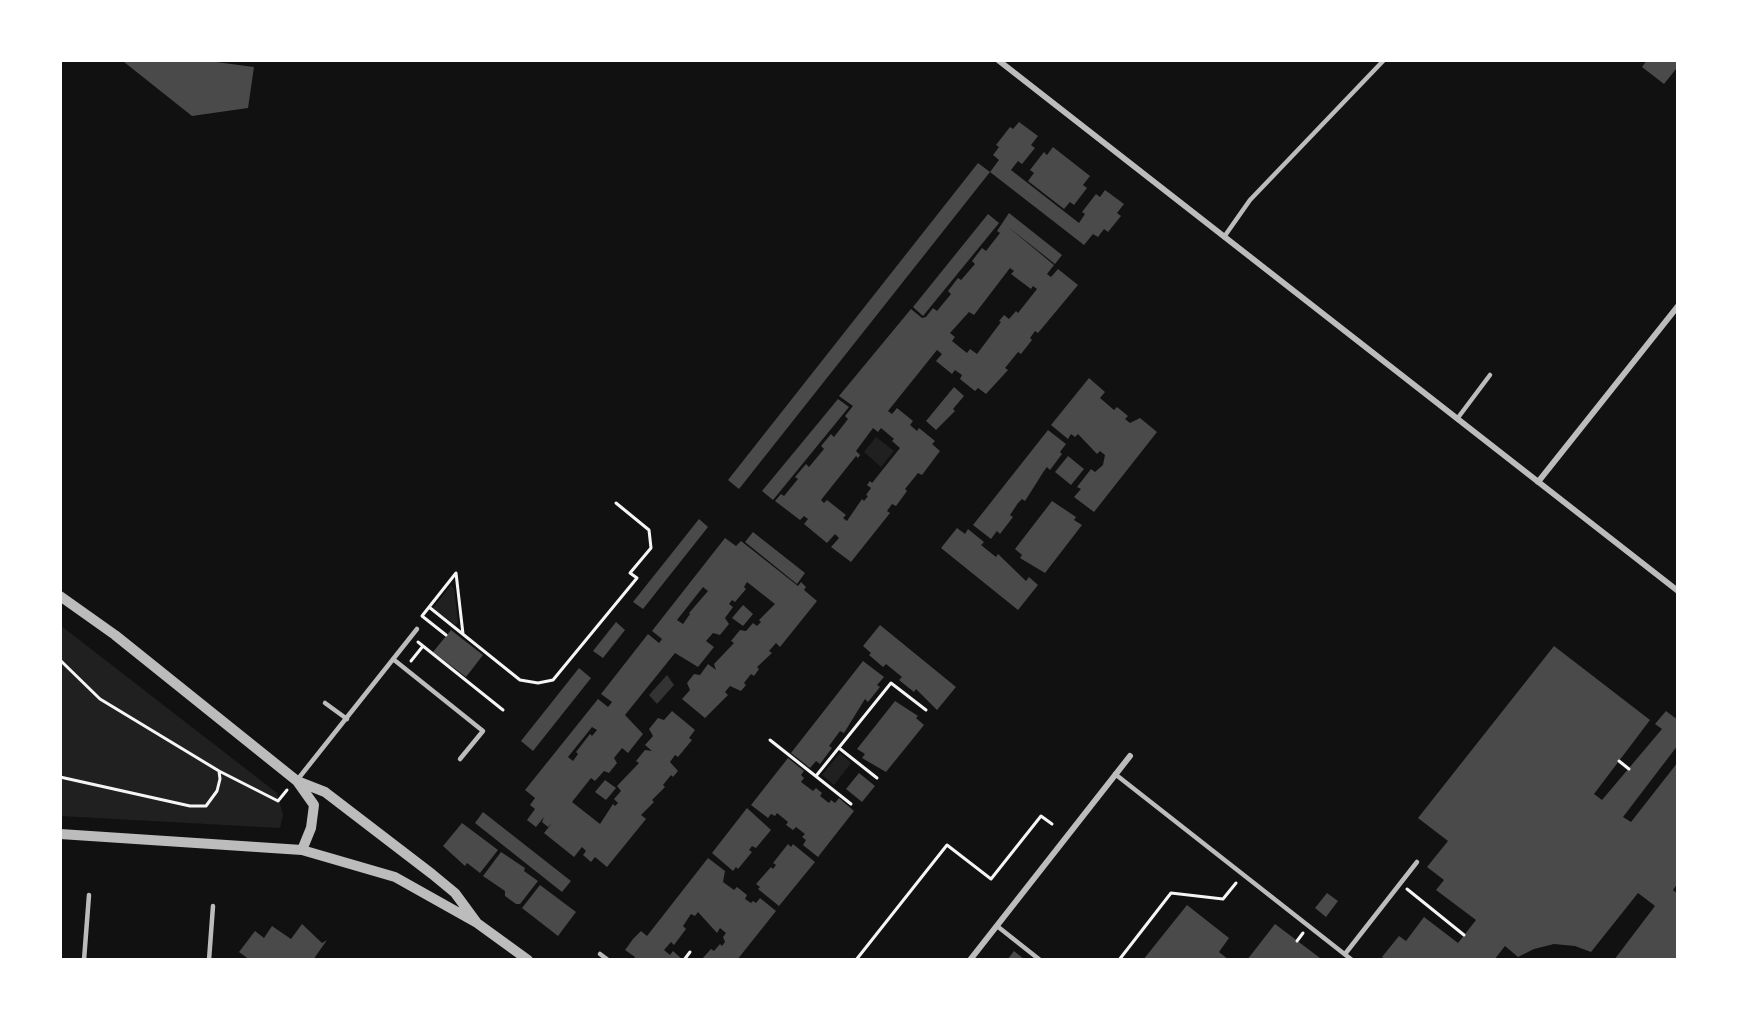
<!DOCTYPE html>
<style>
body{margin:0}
#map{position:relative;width:1738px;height:1020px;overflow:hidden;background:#111;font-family:Roboto,sans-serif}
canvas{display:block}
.frame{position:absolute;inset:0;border:62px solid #fff;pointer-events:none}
</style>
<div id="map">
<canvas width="1738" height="1020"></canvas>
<div class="frame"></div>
</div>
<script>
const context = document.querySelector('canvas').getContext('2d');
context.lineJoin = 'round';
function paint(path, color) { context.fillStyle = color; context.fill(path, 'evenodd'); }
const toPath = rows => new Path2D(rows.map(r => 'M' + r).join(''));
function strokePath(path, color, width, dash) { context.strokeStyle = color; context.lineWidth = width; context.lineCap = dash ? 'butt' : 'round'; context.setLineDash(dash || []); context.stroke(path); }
paint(toPath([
 [876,437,894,451,881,467,864,452],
 [451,585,454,589,458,623,455,625,433,608],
 [60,625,277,793,283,815,280,828,60,816],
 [840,753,851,763,834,785,822,775]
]), '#202020');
paint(toPath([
 [667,675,674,685,657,704,649,695]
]), '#333');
paint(toPath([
 [126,60,201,60,254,67,248,108,192,116,124,62],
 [1647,60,1678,60,1678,71,1676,69,1664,84,1642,67],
 [1019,122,1038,136,1031,145,1035,148,1022,164,1018,161,1011,170,1079,223,1085,214,1082,212,1096,194,1100,197,1105,190,1124,204,1117,213,1121,216,1108,232,1104,229,1098,237,1093,234,1084,245,990,172,999,160,993,155,999,147,996,145,1010,127,1013,129],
 [1053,147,1090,176,1083,185,1087,188,1074,205,1070,202,1064,209,1028,181,1034,173,1030,170,1044,152,1047,155],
 [978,163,990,172,739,489,728,480],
 [1009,213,1062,255,1055,264,1007,226,1054,265,1047,274,1051,277,1058,269,1078,285,1038,333,1035,331,1030,338,1032,340,1021,354,1018,352,1005,368,1008,370,986,394,978,388,975,391,960,379,962,375,955,370,952,374,936,361,942,354,937,350,888,411,892,414,897,408,913,421,910,425,917,431,919,428,935,441,932,444,940,451,922,475,918,473,905,489,907,491,896,506,892,504,887,511,890,513,851,562,831,547,839,538,835,534,827,543,804,524,808,519,804,516,800,520,775,501,781,494,784,496,798,479,795,477,806,464,809,467,824,449,821,446,831,434,834,437,848,419,845,416,853,406,839,396,911,309,922,318,926,317,933,308,937,311,951,294,948,291,958,278,961,280,975,264,972,261,982,248,986,251,1000,233,997,231],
 [1010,268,1014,271,1011,274,1031,289,1033,286,1037,289,1018,313,1016,311,1009,319,1004,315,999,321,1001,322,977,354,970,349,967,353,952,341,955,337,950,333,969,312,974,315],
 [873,428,878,432,881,428,894,439,892,441,900,448,872,483,870,481,867,485,871,488,866,495,868,496,864,501,862,499,847,521,843,518,846,515,827,500,824,503,821,500,856,456,858,458,860,455,856,451],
 [988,214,999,223,923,316,913,307],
 [1089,378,1105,392,1100,398,1114,410,1117,407,1128,416,1125,419,1130,423,1140,418,1157,432,1094,512,1074,497,1081,489,1077,487,1091,469,1095,472,1103,465,1105,455,1100,451,1097,454,1078,434,1075,437,1071,434,1068,439,1051,425],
 [954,387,964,396,953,409,955,411,936,430,926,421],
 [838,399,849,407,773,500,762,491],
 [1048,430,1066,444,1060,452,1062,454,1050,470,1047,467,1044,471,1025,501,1022,499,1018,503,1010,515,1013,517,1000,534,997,531,991,539,973,525],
 [1068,456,1084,469,1071,485,1055,472],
 [1052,501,1076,517,1074,520,1082,525,1045,573,1020,558,1022,555,1015,549],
 [699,519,708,527,643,609,633,602],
 [957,528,965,534,968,529,984,542,981,545,996,557,998,554,1026,581,1029,577,1038,585,1018,610,941,548],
 [753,532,805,573,797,584,745,542],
 [725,538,736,546,741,541,798,586,801,582,806,587,804,590,817,601,780,647,776,643,769,651,772,653,757,667,759,669,754,676,751,674,744,683,746,685,741,691,730,686,725,692,728,695,705,718,682,699,690,690,687,683,694,674,700,675,708,664,716,670,714,664,734,643,731,641,740,630,746,631,753,623,757,626,761,622,759,620,775,604,747,582,744,587,746,589,735,602,732,600,729,604,733,607,725,618,729,624,720,635,713,633,706,641,714,647,698,667,675,653,625,715,643,734,628,753,622,748,614,758,617,763,609,773,604,771,595,781,591,778,572,802,600,824,613,804,615,806,618,803,614,799,621,791,617,786,639,763,636,761,645,750,652,751,645,745,653,736,649,729,658,718,664,720,672,711,695,730,689,738,692,740,678,757,675,755,670,762,678,771,673,777,671,775,663,785,665,787,652,800,654,802,641,815,646,819,607,867,595,857,591,862,583,855,586,851,582,847,574,857,544,833,552,823,548,827,542,822,544,817,536,827,527,820,535,809,530,805,535,798,525,790,598,699,608,707,612,702,601,694,648,634,659,643,662,639,652,631],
 [703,587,708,591,689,613,690,614,683,624,677,620],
 [592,727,597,730,592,736,590,734,576,752,578,754,573,761,568,757],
 [743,605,753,614,743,626,732,618],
 [616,622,625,630,603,658,593,651],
 [880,625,956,687,937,710,916,689,914,692,899,680,902,677,886,664,883,667,869,655,871,653,863,646],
 [451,630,483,655,466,677,433,652],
 [1554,646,1650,720,1594,794,1602,800,1662,729,1655,724,1666,711,1678,720,1678,745,1623,817,1631,822,1678,762,1678,883,1673,890,1678,894,1678,960,1614,960,1655,906,1638,893,1591,952,1575,946,1554,944,1534,949,1518,957,1505,946,1494,960,1386,960,1382,957,1399,936,1406,941,1424,917,1458,943,1476,920,1436,890,1444,880,1427,867,1448,841,1418,818],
 [863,661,884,677,877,685,880,687,868,702,865,699,844,733,840,731,829,746,832,748,820,764,816,761,810,768,791,753],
 [579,668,591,678,533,751,521,741],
 [895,701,918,716,916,718,924,725,886,772,862,758,865,754,857,749],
 [788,758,804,771,801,775,804,778,801,782,813,791,816,788,822,793,820,796,829,803,831,800,835,803,839,798,854,811,818,857,803,845,806,840,802,837,805,834,796,827,793,830,786,825,788,822,777,813,775,816,771,814,768,818,751,805],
 [859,773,875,786,862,802,846,789],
 [605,780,616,788,606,800,595,792],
 [747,808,771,830,756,848,752,846,749,850,752,852,738,869,736,867,733,871,712,853],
 [483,812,571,881,562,892,475,823],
 [462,823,498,850,480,873,467,863,465,866,443,846],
 [788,844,791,847,793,844,815,862,779,906,758,889,760,887,756,884,771,867,773,869,776,865,773,863],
 [501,852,525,868,524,871,538,881,520,904,516,904,505,896,505,891,483,876],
 [708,858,725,871,723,882,734,890,737,887,747,895,745,899,751,903,753,901,756,903,760,898,776,911,737,960,701,960,711,949,714,951,720,944,722,946,725,942,723,937,726,933,720,928,717,933,698,912,695,916,691,914,683,926,686,929,674,945,671,942,664,950,670,955,673,951,683,960,633,960,635,957,625,950,633,939,641,931,647,936],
 [540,885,576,912,558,936,522,908],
 [1327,893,1338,901,1326,917,1315,908],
 [1187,905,1229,938,1219,952,1229,960,1143,960],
 [302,924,322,943,327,940,313,960,250,960,239,952,255,931,264,938,272,926,291,939],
 [1275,924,1320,958,1318,960,1247,960],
 [1014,951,1025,960,1007,960]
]), '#4a4a4a');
strokePath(toPath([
 [429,607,520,680,538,683,553,680,637,578,630,573,651,548,649,530,616,503],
 [446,635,422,616,456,573,463,634],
 [418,642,503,710],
 [60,660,100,699,219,771,220,779,217,791,206,806,190,806,60,777],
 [411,661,423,646],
 [770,740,851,804],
 [839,748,877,778],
 [1619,761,1629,769],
 [219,771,278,801,287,790],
 [816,776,891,683,926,710],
 [1407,889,1464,935],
 [1297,941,1303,933],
 [684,960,690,952],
 [856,960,947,845,991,879,1041,816,1052,824],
 [1119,960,1171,893,1223,899,1236,883]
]), '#f5f5f5', 3);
strokePath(toPath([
 [1224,237,1250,200,1384,60],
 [1457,419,1490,375],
 [393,659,483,731,460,759],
 [325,703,347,719],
 [1115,774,1352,960],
 [298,779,417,629],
 [997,926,1040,960],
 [600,954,608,960],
 [1345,954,1417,862],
 [84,960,89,895],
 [209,960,213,906]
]), '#bcbcbc', 4.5);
strokePath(toPath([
 [998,60,1678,591],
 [1538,482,1678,306],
 [970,960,1130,756]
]), '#bcbcbc', 6);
strokePath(toPath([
 [60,596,115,635,297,781,314,805,311,828,302,850],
 [297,781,325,792,432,874,455,893,477,923,528,960],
 [60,834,302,850,395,877,477,923]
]), '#bcbcbc', 10);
</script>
